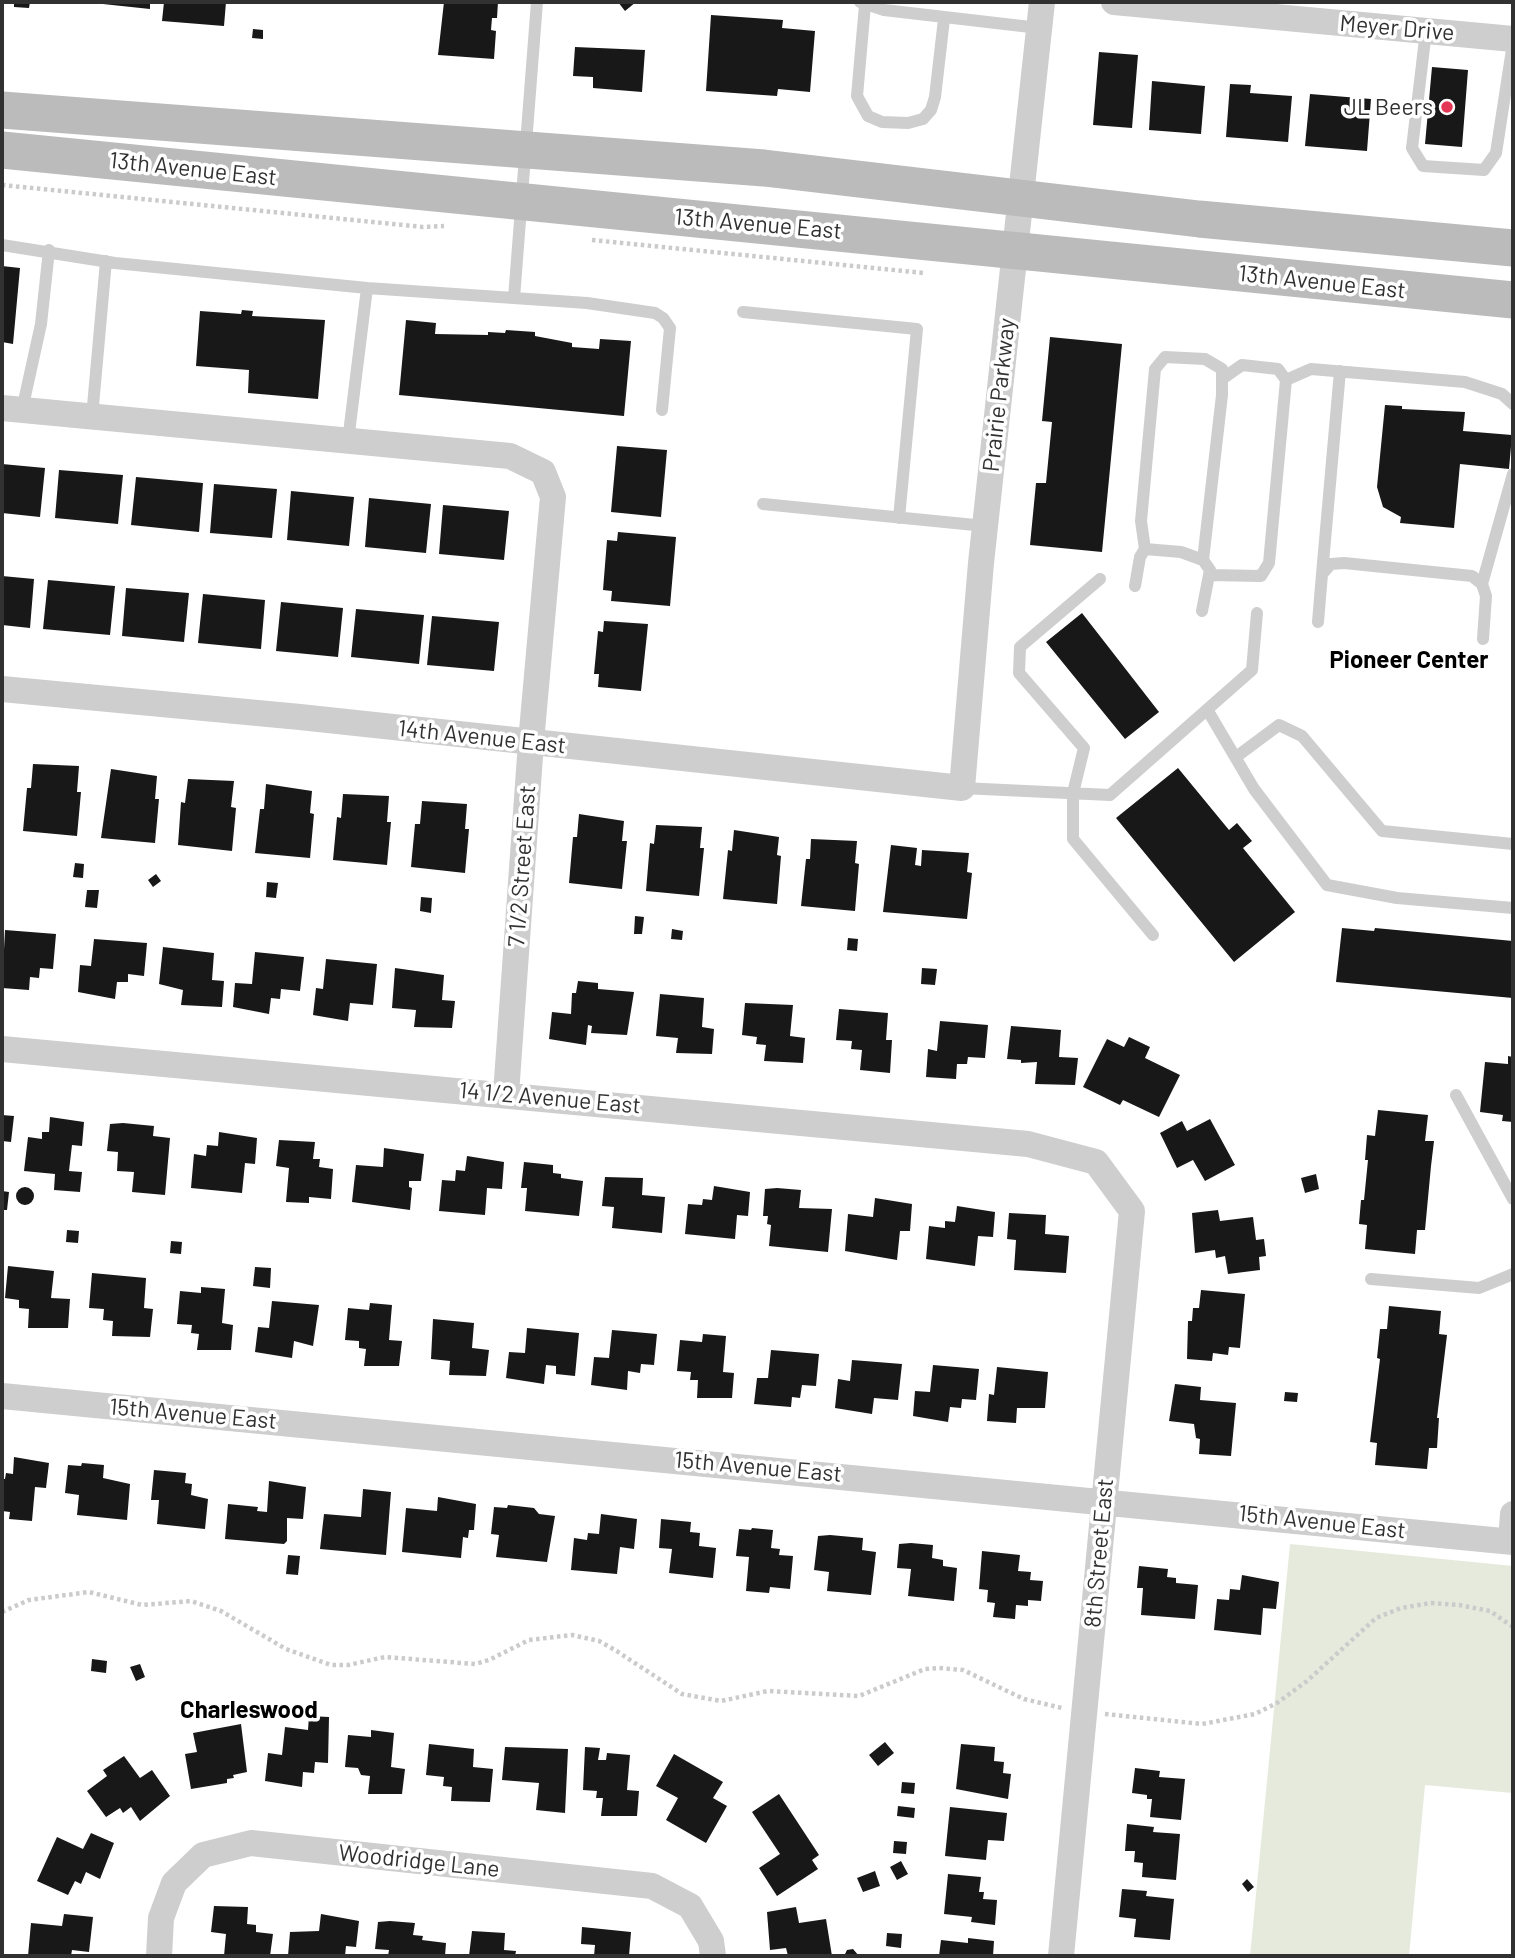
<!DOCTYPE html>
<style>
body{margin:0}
#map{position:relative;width:1515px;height:1958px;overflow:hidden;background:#fff;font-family:Barlow,sans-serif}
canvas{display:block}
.frame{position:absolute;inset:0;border:4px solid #313131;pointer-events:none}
</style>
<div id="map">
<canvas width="1515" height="1958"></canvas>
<div class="frame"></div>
</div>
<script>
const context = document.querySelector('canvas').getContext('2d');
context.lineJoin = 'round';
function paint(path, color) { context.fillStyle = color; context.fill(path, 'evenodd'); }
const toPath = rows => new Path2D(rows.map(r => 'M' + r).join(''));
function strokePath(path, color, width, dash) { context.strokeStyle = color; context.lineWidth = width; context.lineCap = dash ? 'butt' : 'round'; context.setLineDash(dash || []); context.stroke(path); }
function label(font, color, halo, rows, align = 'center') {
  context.font = font + ' Barlow,sans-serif'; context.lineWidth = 7; context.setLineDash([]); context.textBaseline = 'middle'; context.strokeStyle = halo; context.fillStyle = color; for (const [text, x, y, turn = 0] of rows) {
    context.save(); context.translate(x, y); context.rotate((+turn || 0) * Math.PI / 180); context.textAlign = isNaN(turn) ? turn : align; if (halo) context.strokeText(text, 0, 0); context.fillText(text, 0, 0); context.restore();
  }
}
paint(toPath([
 [1290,1544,1513,1566,1513,1793,1425,1785,1409,1956,1250,1956]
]), '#e5eadd');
paint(toPath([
 [14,2,30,2,29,8,14,7],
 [84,2,150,2,150,9],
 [164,2,226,2,224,26,162,21],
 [444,2,498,2,497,18,492,18,491,30,496,31,494,59,438,55],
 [618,2,636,2,625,11],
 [711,15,783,20,782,28,815,31,810,92,778,89,777,96,706,91],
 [253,29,263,30,263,39,252,38],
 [575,47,645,50,642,92,593,88,593,77,573,76],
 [1099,52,1138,55,1132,128,1093,125],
 [1432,67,1468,70,1462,147,1425,144],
 [1152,81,1205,86,1201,134,1149,130],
 [1230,84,1251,85,1250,93,1292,96,1288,142,1226,137],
 [1310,94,1371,99,1367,151,1305,146],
 [2,266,20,268,13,344,2,342],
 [242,310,253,311,252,316,325,320,318,399,248,393,249,370,196,366,200,311,241,314],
 [406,320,436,323,435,334,488,335,488,332,505,333,506,330,535,332,535,336,572,343,572,347,599,349,600,339,631,341,624,416,399,395],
 [1050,337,1122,344,1102,552,1030,545,1036,483,1046,483,1052,422,1042,421],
 [1385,405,1402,406,1402,409,1465,412,1463,431,1512,435,1509,469,1460,464,1454,528,1400,523,1401,517,1383,507,1377,487],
 [617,446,667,450,661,517,611,512],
 [2,464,45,468,40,517,2,513],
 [59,470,123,475,118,524,55,518],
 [136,477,203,483,199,532,131,525],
 [214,484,277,489,272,538,210,533],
 [291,491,354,497,349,546,287,540],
 [369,498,431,504,426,553,365,547],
 [443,505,509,511,504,560,439,554],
 [618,532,676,537,670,606,611,601,612,591,603,590,607,540,617,541],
 [2,576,34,579,30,628,2,625],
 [48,580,115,586,110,635,43,629],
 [126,588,189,593,184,642,122,636],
 [203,594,265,600,261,649,198,643],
 [281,602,343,608,338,657,276,651],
 [356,609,424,615,419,664,351,657],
 [1082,613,1159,712,1125,739,1046,642],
 [432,616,499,622,494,671,427,665],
 [604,621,648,624,641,691,598,687,599,674,594,674,598,631,603,632],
 [33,764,79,766,77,792,81,792,77,836,23,831,27,788,31,788],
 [1178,768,1229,830,1237,823,1252,841,1243,848,1295,912,1234,962,1116,818],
 [111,769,157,776,155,799,159,799,155,843,101,838],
 [188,779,234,781,231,807,236,808,232,851,178,845,181,802,185,803],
 [266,784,312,791,310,813,314,814,310,858,255,853,260,809,264,809],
 [343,794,389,796,387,822,391,822,387,865,333,860,337,817,341,818],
 [422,801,467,804,465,829,469,829,465,873,411,867,415,824,420,824],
 [579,814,624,821,622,841,627,841,622,889,569,883,573,837,577,837],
 [656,825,702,827,700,848,704,848,699,896,646,891,650,843,654,844],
 [734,830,779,837,777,855,781,856,777,904,723,899,728,850,732,851],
 [811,839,857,841,855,863,859,864,855,911,801,906,806,859,810,859],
 [891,845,917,848,915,865,921,866,922,850,969,853,967,872,972,873,967,919,883,912],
 [75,863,84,864,83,878,73,877],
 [156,874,161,881,153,887,148,880],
 [267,882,278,883,276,898,266,897],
 [87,890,99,890,97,908,85,907],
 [421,897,432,898,431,913,420,911],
 [635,916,644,917,642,934,634,934],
 [1342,928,1374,931,1375,928,1513,941,1513,998,1336,982],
 [672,929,683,931,682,940,671,939],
 [5,930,56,934,53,969,40,968,39,978,30,977,29,990,2,988],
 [848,938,858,939,857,951,847,950],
 [94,939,147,943,144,976,128,974,128,982,117,982,115,999,78,992,80,965,91,966],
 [163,947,214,953,212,980,224,981,222,1007,181,1005,183,990,159,984],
 [255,952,304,957,300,991,281,989,280,999,271,998,269,1014,233,1007,235,983,252,984],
 [326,959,377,964,373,1005,350,1003,348,1021,313,1015,316,988,323,989],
 [395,968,444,975,442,1000,455,1001,452,1028,414,1027,416,1010,392,1008],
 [922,968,937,969,935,985,921,984],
 [578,981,598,983,598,989,634,992,627,1035,591,1033,592,1026,588,1025,586,1045,549,1039,552,1012,571,1014,572,993,576,993],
 [660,994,704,998,702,1027,714,1029,712,1054,676,1053,678,1038,656,1036],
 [745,1003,793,1005,790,1036,805,1038,803,1063,764,1061,766,1045,756,1044,757,1037,742,1035],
 [839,1009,888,1013,886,1040,892,1040,890,1073,860,1070,862,1050,851,1049,852,1041,836,1040],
 [940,1021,988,1025,985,1058,968,1057,967,1064,957,1064,956,1079,926,1077,928,1049,937,1051],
 [1011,1026,1061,1030,1059,1057,1078,1058,1075,1085,1035,1084,1037,1062,1021,1063,1021,1060,1007,1059],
 [1129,1037,1150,1047,1145,1058,1180,1075,1159,1117,1123,1100,1120,1105,1083,1087,1107,1039,1124,1047],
 [1508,1056,1513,1057,1513,1122,1502,1121,1503,1115,1480,1112,1485,1062,1508,1064],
 [1378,1110,1428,1115,1425,1141,1434,1141,1431,1166,1425,1230,1417,1230,1415,1254,1365,1249,1367,1225,1359,1224,1361,1200,1364,1200,1368,1160,1365,1160,1367,1135,1375,1136],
 [2,1115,14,1116,11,1142,2,1141],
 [50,1117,84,1122,82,1146,72,1145,69,1171,82,1172,80,1192,54,1190,55,1174,24,1171,28,1137,42,1139,42,1132,49,1132],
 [1210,1119,1235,1165,1205,1181,1193,1160,1177,1168,1160,1133,1182,1121,1187,1131],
 [123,1123,154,1126,153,1136,170,1138,165,1195,132,1192,134,1172,117,1171,118,1152,107,1151,110,1124],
 [219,1132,257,1138,255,1164,245,1163,242,1193,191,1188,194,1154,206,1156,207,1145,218,1146],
 [279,1140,315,1142,313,1159,320,1159,319,1167,333,1169,331,1199,309,1197,309,1203,286,1202,289,1168,276,1166],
 [384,1148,424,1154,421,1181,409,1181,409,1187,412,1188,410,1210,352,1202,356,1165,383,1167],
 [467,1156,504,1162,502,1189,487,1188,485,1215,439,1211,442,1180,455,1181,456,1170,465,1171],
 [524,1162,553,1165,553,1173,561,1174,561,1178,583,1181,579,1216,525,1211,527,1188,521,1188],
 [1316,1174,1319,1189,1305,1193,1301,1178],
 [605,1177,643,1178,642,1195,665,1197,662,1233,612,1228,614,1207,602,1206],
 [714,1186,750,1192,748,1216,737,1215,735,1239,685,1234,688,1204,702,1205,703,1199,712,1200],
 '16 1196a9 9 0 1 1 18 0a9 9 0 1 1-18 0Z',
 [777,1188,801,1190,799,1208,832,1209,828,1252,769,1246,771,1225,767,1224,768,1216,763,1216,765,1189],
 [2,1191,9,1192,7,1210,2,1210],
 [875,1198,912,1204,910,1231,900,1231,897,1260,845,1251,848,1214,873,1217],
 [957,1206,995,1212,993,1237,978,1236,975,1266,926,1259,929,1226,945,1228,945,1221,955,1222],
 [1218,1210,1220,1221,1253,1217,1256,1240,1264,1239,1266,1256,1259,1257,1260,1270,1228,1274,1225,1256,1216,1258,1215,1250,1195,1253,1192,1213],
 [1009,1213,1046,1215,1045,1234,1069,1236,1066,1273,1014,1270,1016,1240,1007,1239],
 [67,1230,79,1231,78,1243,66,1242],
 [171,1241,182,1242,181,1254,170,1253],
 [8,1266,54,1271,51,1298,70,1299,68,1328,28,1328,29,1309,19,1308,19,1300,5,1298],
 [255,1267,271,1268,270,1288,253,1286],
 [92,1273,146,1278,144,1308,153,1309,150,1337,112,1336,113,1321,103,1320,104,1309,89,1308],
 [201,1287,225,1289,222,1323,233,1325,231,1350,197,1350,199,1334,191,1333,192,1325,177,1324,180,1291,201,1293],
 [1201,1290,1245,1294,1240,1348,1229,1347,1228,1355,1213,1353,1212,1361,1187,1359,1188,1321,1192,1321,1193,1308,1199,1308],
 [272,1301,319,1305,313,1346,294,1341,292,1358,255,1352,258,1327,269,1328],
 [370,1303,392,1305,389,1340,402,1341,399,1366,364,1366,366,1349,359,1348,359,1341,345,1340,348,1308,369,1310],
 [1389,1306,1441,1311,1439,1334,1447,1335,1437,1418,1439,1418,1437,1448,1429,1448,1427,1469,1375,1465,1377,1443,1370,1442,1380,1359,1377,1358,1380,1329,1387,1329],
 [433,1319,474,1323,472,1348,489,1350,486,1376,449,1375,450,1361,431,1359],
 [527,1328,579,1333,575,1376,556,1374,556,1366,546,1365,544,1384,506,1378,509,1352,525,1353],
 [612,1330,657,1334,654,1365,641,1364,640,1373,628,1371,627,1390,591,1385,594,1357,609,1358],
 [703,1334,726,1336,723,1372,734,1373,732,1398,697,1398,698,1380,690,1380,691,1372,677,1371,680,1340,702,1342],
 [771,1350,819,1354,816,1386,802,1385,800,1398,792,1397,791,1407,754,1404,757,1378,768,1378],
 [852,1360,902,1364,898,1400,874,1398,872,1414,835,1408,838,1379,850,1381],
 [933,1365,979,1369,976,1400,962,1399,961,1408,950,1407,948,1422,913,1416,915,1391,930,1392],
 [997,1367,1048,1372,1045,1408,1017,1408,1016,1423,987,1421,989,1394,994,1395],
 [1175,1384,1201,1387,1200,1400,1236,1403,1231,1456,1199,1454,1200,1439,1196,1438,1194,1424,1169,1421],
 [1285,1392,1298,1393,1297,1402,1284,1401],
 [14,1457,49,1463,46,1488,35,1487,32,1521,9,1519,10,1512,2,1511,2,1479,5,1479,6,1473,13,1474],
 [82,1463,104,1465,103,1478,130,1484,127,1520,77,1515,79,1495,65,1493,68,1465,81,1466],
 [154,1470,186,1473,185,1483,192,1484,191,1495,208,1499,205,1529,157,1524,159,1500,151,1500],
 [269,1481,306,1487,303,1519,287,1518,287,1541,284,1544,225,1539,228,1504,258,1507,257,1511,267,1512],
 [363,1489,391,1492,386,1555,320,1549,324,1514,361,1517],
 [438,1497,476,1504,474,1530,469,1530,468,1538,463,1537,461,1558,402,1552,406,1508,437,1511],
 [508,1505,534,1508,539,1514,555,1516,547,1562,496,1557,499,1535,491,1534,494,1507,507,1508],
 [601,1514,637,1519,634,1549,620,1547,617,1574,571,1570,574,1538,587,1540,588,1533,599,1534],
 [661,1519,691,1522,690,1532,700,1533,699,1546,716,1548,713,1578,669,1573,672,1549,659,1548],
 [752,1528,773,1530,771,1548,780,1549,779,1555,793,1556,790,1589,770,1587,769,1593,746,1591,749,1557,736,1556,739,1529,751,1530],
 [830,1535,863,1538,862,1550,876,1552,871,1595,827,1591,829,1572,814,1570,818,1536],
 [911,1543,933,1545,932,1558,943,1560,943,1566,957,1568,954,1601,908,1596,911,1569,897,1568,899,1544],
 [982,1551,1020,1555,1018,1571,1031,1572,1030,1580,1043,1581,1041,1601,1028,1600,1028,1606,1016,1605,1015,1619,993,1617,995,1603,987,1602,988,1590,979,1589],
 [288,1555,300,1556,298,1575,286,1574],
 [1139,1566,1168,1569,1167,1577,1176,1578,1176,1583,1198,1585,1195,1619,1141,1615,1143,1588,1137,1588],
 [1242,1575,1279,1582,1276,1609,1263,1608,1261,1635,1214,1630,1217,1599,1229,1600,1230,1589,1240,1590],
 [92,1659,107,1661,106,1673,91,1671],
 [140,1664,145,1677,136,1681,130,1667],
 [309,1716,329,1717,328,1763,315,1762,314,1773,303,1772,302,1787,265,1781,268,1753,282,1755,285,1727,308,1730],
 [241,1724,247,1772,233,1775,234,1778,227,1779,227,1783,191,1789,185,1754,197,1752,193,1733],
 [371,1730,394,1733,391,1767,405,1769,402,1794,368,1794,370,1776,361,1775,358,1768,345,1767,348,1735,371,1737],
 [885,1742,894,1753,878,1766,869,1755],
 [429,1744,474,1749,473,1767,493,1769,490,1802,451,1801,452,1787,443,1786,444,1777,426,1775],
 [961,1744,995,1747,994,1761,1004,1762,1003,1773,1011,1774,1008,1799,956,1789],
 [505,1747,568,1749,565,1813,536,1810,539,1783,502,1780],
 [585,1747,600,1748,598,1760,606,1760,607,1753,630,1755,627,1790,639,1791,637,1816,601,1816,603,1798,596,1798,597,1791,583,1790],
 [674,1754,723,1782,713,1798,727,1806,706,1843,666,1820,678,1798,656,1786],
 [124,1756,140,1778,152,1770,170,1796,140,1821,131,1807,123,1813,120,1808,106,1817,87,1791,107,1776,103,1770],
 [1135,1768,1160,1771,1159,1777,1185,1779,1181,1820,1150,1817,1152,1799,1147,1799,1147,1795,1132,1793],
 [902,1782,915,1783,914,1794,901,1793],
 [779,1794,819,1855,812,1860,818,1869,777,1896,759,1868,780,1854,752,1812],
 [898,1806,915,1808,914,1818,897,1816],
 [950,1807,1007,1813,1004,1841,988,1840,986,1860,945,1856],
 [1127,1824,1154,1827,1153,1832,1180,1834,1176,1880,1142,1877,1143,1863,1134,1862,1135,1851,1125,1851],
 [91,1833,114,1843,100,1879,86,1872,81,1884,75,1881,68,1895,37,1881,57,1837,83,1849],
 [894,1841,907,1842,906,1854,893,1853],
 [901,1861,908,1874,897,1880,890,1867],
 [875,1871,880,1886,863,1892,857,1878],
 [948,1874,981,1877,979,1892,984,1892,983,1899,997,1900,995,1925,971,1922,972,1917,944,1914],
 [1247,1879,1254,1887,1248,1892,1242,1884],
 [1122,1889,1147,1891,1146,1896,1174,1899,1170,1940,1134,1937,1136,1919,1119,1917],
 [214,1906,248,1907,247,1924,256,1925,256,1932,273,1934,270,1956,224,1956,226,1934,211,1932],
 [796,1907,799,1923,826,1919,832,1956,788,1956,786,1948,770,1950,767,1912],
 [64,1914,93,1917,89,1952,72,1950,71,1956,28,1956,31,1923,62,1926],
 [321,1914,359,1921,356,1947,346,1946,345,1956,288,1956,290,1932,319,1931],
 [390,1921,415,1923,413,1935,423,1936,422,1940,446,1943,445,1956,388,1956,389,1950,375,1949,378,1922],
 [582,1927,631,1932,629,1956,594,1956,595,1945,581,1944],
 [472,1931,505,1933,504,1950,516,1951,515,1956,469,1956],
 [887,1933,902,1934,901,1948,886,1946],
 [968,1938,994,1941,993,1956,939,1956,941,1940,968,1943],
 [853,1949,859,1956,844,1956,847,1950]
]), '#181818');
strokePath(toPath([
 [2,185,423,227,444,226],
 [592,240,924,273],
 [2,1612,29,1600,89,1592,142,1605,191,1601,221,1611,286,1649,331,1665,348,1665,385,1657,475,1664,489,1660,529,1640,572,1635,599,1641,615,1650,682,1694,721,1701,768,1691,859,1696,925,1669,939,1668,963,1670,1024,1699,1062,1708],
 [1105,1714,1202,1724,1255,1714,1277,1703,1307,1681,1376,1618,1401,1608,1431,1603,1459,1605,1490,1611,1513,1627]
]), '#cbcbcb', 4.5, [3.5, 3.5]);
strokePath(toPath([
 [860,2,884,10,1039,28],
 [865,5,857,96,868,116,882,122,908,123,923,119,931,110,935,97,944,19],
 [1426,31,1412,148,1423,166,1484,170,1496,153,1513,43],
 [2,245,115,263,367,288,348,441],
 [367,288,587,303,655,313,663,318,670,328,662,410],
 [514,298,537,2],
 [743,312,917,329,899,518],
 [1286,380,1311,369,1465,382,1502,394,1513,404],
 [22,410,41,324,49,250],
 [92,417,106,261],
 [763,504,985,526],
 [1145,549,1141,521,1155,369,1165,357,1205,359,1222,369,1222,395,1203,560],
 [1322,574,1340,371],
 [1209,575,1261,576,1269,563,1286,380,1278,369,1242,365,1222,379],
 [1100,579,1020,647,1019,673,1084,748,1073,793,1073,839,1153,935],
 [1482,584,1513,474],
 [1135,586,1140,557,1145,549,1181,552,1203,560,1210,570,1202,611],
 [1318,622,1322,574,1331,564,1344,563,1472,576,1482,584,1486,596,1483,639],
 [1208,711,1254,789,1327,885,1397,898,1513,908],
 [1236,757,1279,725,1302,736,1382,831,1513,844],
 [962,788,1110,795,1252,670,1257,613],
 [1456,1095,1513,1199],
 [1371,1279,1479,1288,1513,1274]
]), '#cecece', 12);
strokePath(toPath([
 [1114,2,1513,39],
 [2,408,510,456,543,472,553,497,531,742,506,1094],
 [2,689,300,717,962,788,981,563,1042,2],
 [2,1049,1028,1144,1096,1162,1132,1211,1061,1956],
 [2,1396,1513,1542],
 [1511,1541,1513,1514],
 [159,1956,161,1918,174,1883,203,1855,251,1843,652,1886,690,1906,711,1941,713,1956]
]), '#cecece', 26);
strokePath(toPath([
 [2,110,764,168,1199,219,1513,248],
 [2,150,1513,300]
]), '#bbb', 37);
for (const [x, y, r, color] of [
 [1447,107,7,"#e43755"]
]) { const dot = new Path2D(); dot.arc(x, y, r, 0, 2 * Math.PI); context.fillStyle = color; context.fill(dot); strokePath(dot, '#fff', 2.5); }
label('23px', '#313131', '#fff', [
 ["Meyer Drive",1397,28,5],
 ["13th Avenue East",193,169,6],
 ["13th Avenue East",758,224,5],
 ["13th Avenue East",1322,282,6],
 ["Prairie Parkway",999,395,-84],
 ["14th Avenue East",482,737,6],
 ["7 1/2 Street East",522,866,-86],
 ["14 1/2 Avenue East",550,1098,5],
 ["15th Avenue East",193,1414,5],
 ["15th Avenue East",758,1467,5],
 ["15th Avenue East",1322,1522,6],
 ["8th Street East",1099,1553,-85],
 ["Woodridge Lane",419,1861,6]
]);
label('23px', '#313131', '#fff', [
 ["JL Beers",1433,107]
], 'right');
label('bold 24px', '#000', '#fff', [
 ["Pioneer Center",1409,660],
 ["Charleswood",249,1710]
]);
</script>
